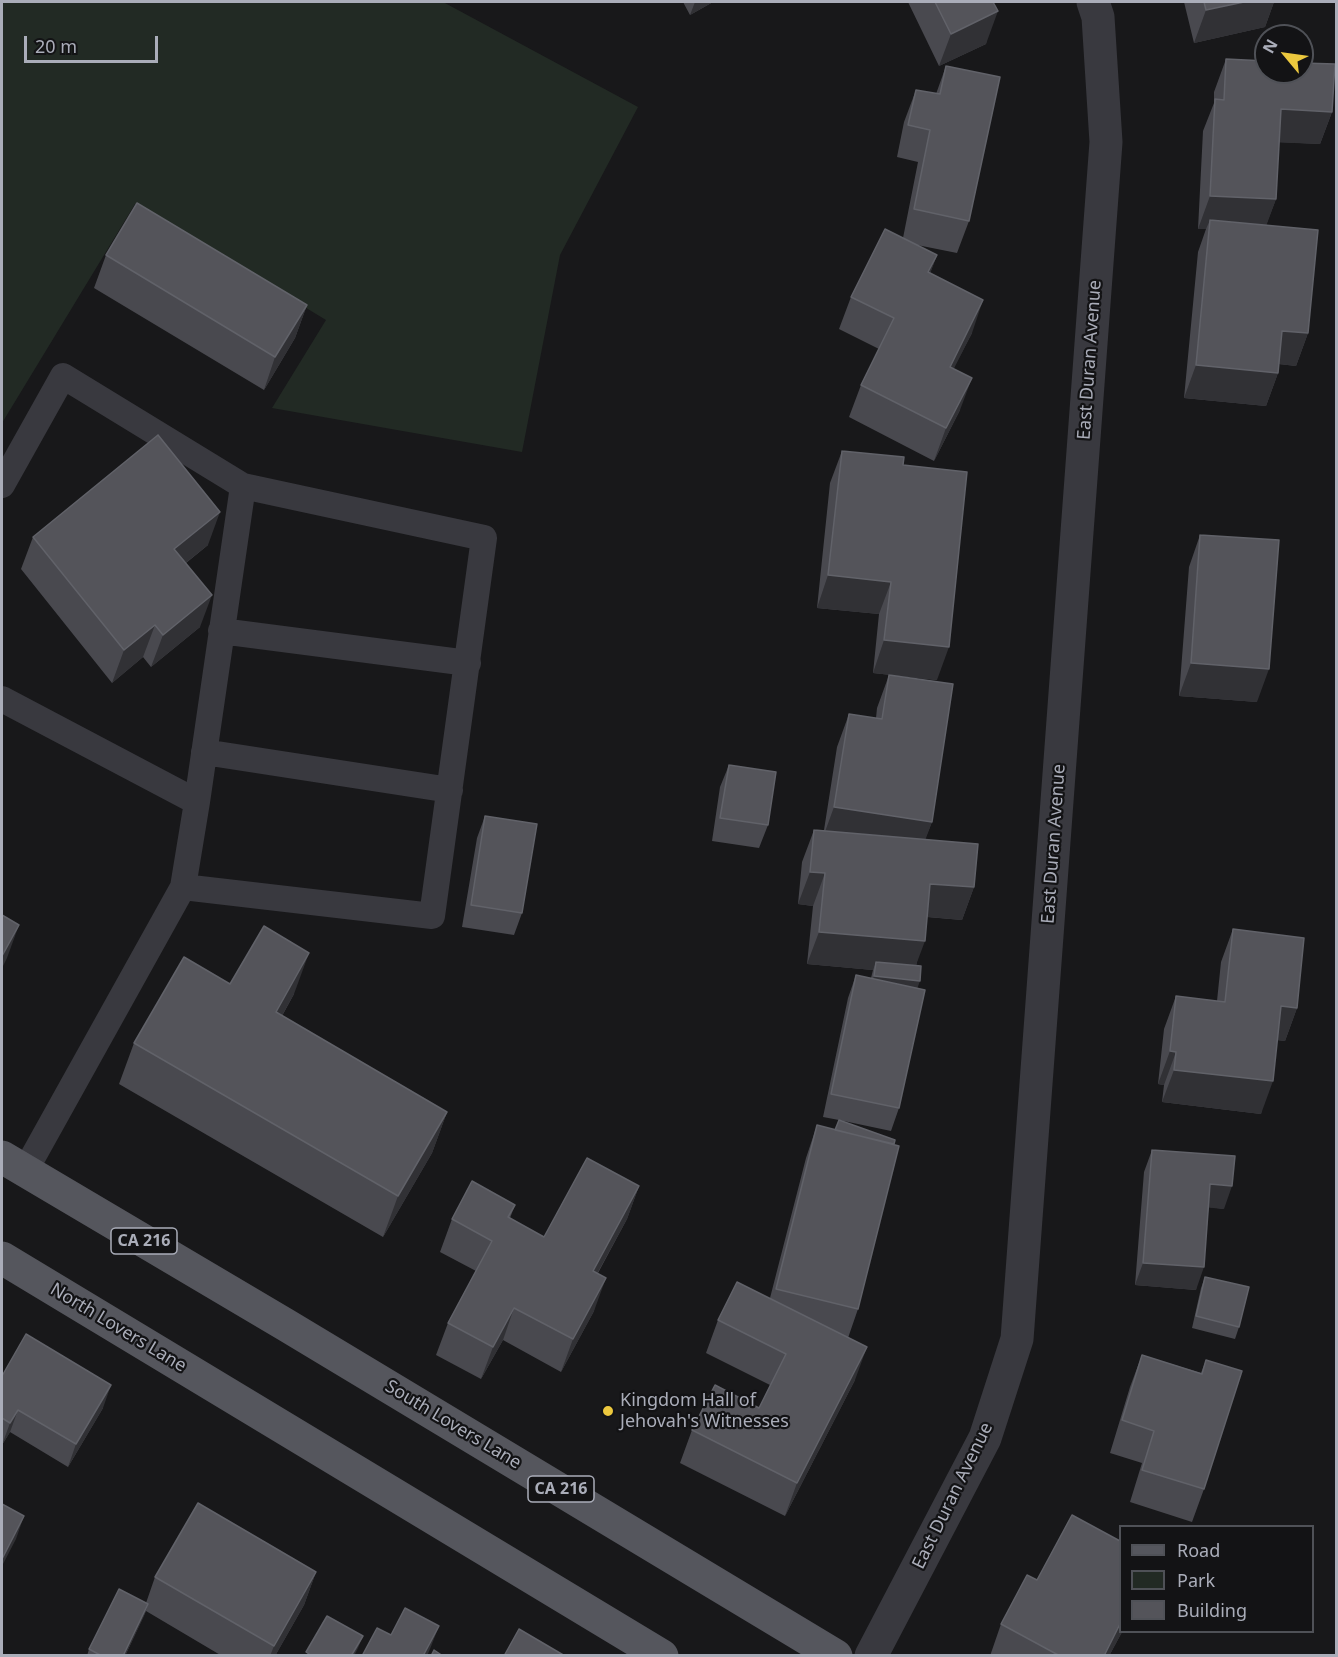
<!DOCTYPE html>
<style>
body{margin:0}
#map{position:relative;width:1338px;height:1657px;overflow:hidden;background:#18181a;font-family:"Noto Sans",sans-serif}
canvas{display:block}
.frame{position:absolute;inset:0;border:3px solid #aaadb9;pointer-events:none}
.legend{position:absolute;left:1119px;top:1525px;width:195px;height:108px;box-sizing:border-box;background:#131315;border:2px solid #4f5157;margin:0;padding:8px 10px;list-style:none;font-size:18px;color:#aaadb9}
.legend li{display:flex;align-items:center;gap:12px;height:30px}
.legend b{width:30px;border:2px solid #4f5157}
.north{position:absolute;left:1254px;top:24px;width:60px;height:60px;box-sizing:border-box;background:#131315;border:2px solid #4f5157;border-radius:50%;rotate:299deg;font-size:16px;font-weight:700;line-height:24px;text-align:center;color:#aaadb9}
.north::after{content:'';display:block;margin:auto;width:21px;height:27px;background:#ecc83e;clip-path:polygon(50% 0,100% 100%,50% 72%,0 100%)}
.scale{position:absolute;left:24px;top:36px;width:134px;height:27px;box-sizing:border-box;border:3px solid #aaadb9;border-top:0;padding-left:8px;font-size:18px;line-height:21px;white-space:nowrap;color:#aaadb9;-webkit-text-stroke:4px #131315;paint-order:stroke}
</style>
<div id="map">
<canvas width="1338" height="1657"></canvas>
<div class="frame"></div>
<ul class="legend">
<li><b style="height:8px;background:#55565d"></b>Road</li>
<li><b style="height:16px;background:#222a24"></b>Park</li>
<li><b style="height:16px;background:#54545a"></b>Building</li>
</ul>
<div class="north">N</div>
<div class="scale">20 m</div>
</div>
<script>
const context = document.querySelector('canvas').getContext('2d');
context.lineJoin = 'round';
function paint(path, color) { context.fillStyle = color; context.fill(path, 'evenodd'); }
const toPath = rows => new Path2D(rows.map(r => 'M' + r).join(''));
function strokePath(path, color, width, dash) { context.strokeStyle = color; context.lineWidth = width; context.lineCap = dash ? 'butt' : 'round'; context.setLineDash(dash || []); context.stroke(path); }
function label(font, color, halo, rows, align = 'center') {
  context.font = font + ' "Noto Sans",sans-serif'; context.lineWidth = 4.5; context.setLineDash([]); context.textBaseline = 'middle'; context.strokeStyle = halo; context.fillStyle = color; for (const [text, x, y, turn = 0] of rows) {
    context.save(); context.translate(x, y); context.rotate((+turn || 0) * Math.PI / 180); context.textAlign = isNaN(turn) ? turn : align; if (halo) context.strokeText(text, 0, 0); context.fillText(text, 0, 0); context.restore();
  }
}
paint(toPath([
 [2,2,443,2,638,107,560,255,522,452,272,408,326,320,135,204,2,423]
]), '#222a24');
strokePath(toPath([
 [2,485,63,376,243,486,484,538,432,916,183,887],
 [221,631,468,663],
 [2,699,197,802,183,887,25,1171],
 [204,752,450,790],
 [197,802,243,486]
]), '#39393f', 26);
strokePath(toPath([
 [871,1656,985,1438,1017,1339,1106,142,1098,17,1093,2]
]), '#39393f', 33);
strokePath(toPath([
 [2,1157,286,1325,836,1656],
 [2,1258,662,1656]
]), '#55565d', 33);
paint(toPath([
 [683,2,713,2,690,15],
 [908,2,993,2,986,44,939,66],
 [1184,2,1274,2,1265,27,1194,43],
 [1226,59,1332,112,1320,144,1279,142,1276,199,1266,225,1308,333,1296,366,1279,364,1278,373,1266,406,1184,398,1198,252,1206,229,1198,229,1203,131,1214,103,1214,92],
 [946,66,969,221,957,253,917,245,937,255,930,273,972,333,953,369,960,410,934,461,849,417,861,385,879,349,839,329,851,297,903,238,918,162,897,157,904,122,916,90,936,94],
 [106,255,307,305,295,338,264,390,94,288],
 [842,451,903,465,937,680,873,673,879,614,817,608,830,483],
 [1200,535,1257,702,1179,696,1189,567],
 [33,537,208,545,186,563,200,627,151,667,143,657,112,683,21,569],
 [889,675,932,822,925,839,974,887,962,920,927,917,916,966,917,988,899,1108,891,1131,839,1120,894,1144,858,1309,848,1338,855,1380,785,1516,680,1463,692,1430,759,1408,770,1385,706,1353,718,1320,770,1298,806,1158,817,1125,835,1130,839,1120,823,1117,848,998,856,975,871,978,873,970,807,964,813,906,798,904,802,862,814,830,824,830,837,747,849,714,876,718,877,708],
 [729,765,768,825,759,848,712,841,720,787],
 [485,816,522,913,514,935,462,927,477,838],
 [1233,929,1297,1008,1285,1041,1277,1040,1261,1114,1162,1102,1164,1085,1158,1084,1164,1029,1176,996,1217,1001,1221,962],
 [230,984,294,994,282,1016,447,1112,432,1153,383,1237,119,1084,134,1043],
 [1152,1150,1224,1209,1209,1207,1196,1290,1135,1285,1144,1172],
 [639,1186,627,1219,598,1273,594,1311,561,1372,503,1340,481,1379,436,1355,448,1323,476,1271,440,1252,452,1219,515,1205,510,1218,544,1237],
 [1205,1277,1239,1327,1235,1339,1192,1328,1201,1288],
 [1142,1355,1201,1373,1206,1360,1204,1489,1192,1522,1130,1502,1142,1463,1110,1453,1130,1387],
 [2,1376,103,1408,68,1467,10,1432,2,1445],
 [316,1572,304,1605,275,1656,222,1656,146,1611,125,1656,87,1656,89,1649,146,1603,155,1577],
 [1001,1624,1122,1632,1109,1656,990,1656]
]), '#49494f');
paint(toPath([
 [695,2,713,2,690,15],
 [1244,2,1274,2,1265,27,1194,43,1206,10],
 [998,11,986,44,939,66,951,34],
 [1281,109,1332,112,1320,144,1269,142],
 [1210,196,1276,199,1264,232,1210,220,1206,229,1198,229],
 [937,255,925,287,928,272],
 [983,300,972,333,938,400,950,367],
 [307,305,295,338,264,390,275,357],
 [1282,331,1308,333,1296,366,1270,363],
 [1196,365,1278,373,1266,406,1184,398],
 [972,378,960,410,934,461,946,428],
 [220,512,208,545,163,581,174,549],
 [828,575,891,582,879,614,817,608],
 [212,595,200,627,151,667,163,635],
 [155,625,143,657,112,683,124,650],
 [884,640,949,647,937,680,873,673],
 [1191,663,1269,669,1257,702,1179,696],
 [834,807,932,822,920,854,822,840],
 [810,872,825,873,813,906,798,904],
 [930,884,974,887,962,920,918,916],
 [19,925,7,958,2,968,2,956],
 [819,932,925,941,913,973,876,962,873,970,807,964],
 [309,953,294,994,261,1053,276,1012],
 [874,976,920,981,916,992,870,988],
 [1281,1006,1297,1008,1285,1041,1269,1039],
 [1170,1051,1176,1052,1164,1085,1158,1084],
 [1174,1070,1273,1081,1261,1114,1162,1102],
 [447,1112,432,1153,383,1237,398,1196],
 [1210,1184,1232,1186,1224,1209,1202,1207],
 [639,1186,627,1219,581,1303,593,1271],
 [1143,1263,1204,1267,1196,1290,1135,1285],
 [606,1278,594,1311,561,1372,573,1339],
 [514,1308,503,1340,481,1379,493,1347],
 [867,1347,855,1380,785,1516,797,1483],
 [111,1385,103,1408,68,1467,76,1444],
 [18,1410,10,1432,2,1445,10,1423],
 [24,1516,16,1539,2,1566,2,1559],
 [316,1572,304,1605,275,1656,270,1656,274,1646],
 [148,1604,144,1616,125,1656,123,1656],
 [1120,1624,1120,1632,1122,1632,1109,1656,1104,1656],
 [439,1626,430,1649,427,1656,423,1656],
 [363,1636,358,1648,354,1656,351,1656]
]), '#313135');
const building = toPath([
 [935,2,993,2,998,11,951,34,935,2],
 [1204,2,1244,2,1206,10,1204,2],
 [1226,59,1266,61,1266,72,1302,72,1302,63,1335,64,1332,112,1281,109,1276,199,1210,196,1215,99,1224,100,1226,59],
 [946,66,1000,77,969,221,914,209,930,130,908,125,916,90,940,94,946,66],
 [137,203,307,305,275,357,106,255,137,203],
 [1210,220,1318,230,1308,333,1282,331,1278,373,1196,365,1210,220],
 [885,229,937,255,928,272,983,300,950,367,972,378,946,428,861,385,894,318,851,297,885,229],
 [158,435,220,512,174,549,212,595,163,635,155,625,124,650,33,537,158,435],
 [842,451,904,457,903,465,967,472,949,647,884,640,891,582,828,575,842,451],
 [1200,535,1279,540,1269,669,1191,663,1200,535],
 [889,675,953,684,932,822,834,807,849,714,882,719,889,675],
 [729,765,776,772,768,825,720,818,729,765],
 [485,816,537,824,522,913,471,905,485,816],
 [814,830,978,844,974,887,930,884,925,941,819,932,825,873,810,872,814,830],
 [2,915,19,925,2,956,2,915],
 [264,926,309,953,276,1012,447,1112,398,1196,134,1043,184,957,230,984,264,926],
 [1233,929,1304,938,1297,1008,1281,1006,1273,1081,1174,1070,1176,1052,1170,1051,1176,996,1225,1002,1233,929],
 [876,962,921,966,920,981,874,976,876,962],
 [856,975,925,990,899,1108,831,1094,856,975],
 [839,1120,895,1140,894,1144,835,1130,839,1120],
 [817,1125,899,1146,858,1309,776,1289,817,1125],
 [1152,1150,1235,1156,1232,1186,1210,1184,1204,1267,1143,1263,1152,1150],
 [587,1158,639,1186,593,1271,606,1278,573,1339,514,1308,493,1347,448,1323,492,1241,452,1219,472,1181,515,1205,508,1217,544,1237,587,1158],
 [1205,1277,1249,1287,1239,1327,1196,1316,1205,1277],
 [737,1282,867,1347,797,1483,692,1430,715,1385,759,1408,786,1354,718,1320,737,1282],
 [26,1334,111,1385,76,1444,18,1410,10,1423,2,1418,2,1376,26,1334],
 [1142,1355,1202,1374,1206,1360,1242,1371,1204,1489,1142,1470,1154,1431,1122,1420,1142,1355],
 [198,1503,316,1572,274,1646,155,1577,198,1503],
 [2,1504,24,1516,2,1559,2,1504],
 [1072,1515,1120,1541,1120,1624,1104,1656,1060,1656,1001,1624,1027,1575,1037,1580,1072,1515],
 [119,1589,148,1604,123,1656,102,1656,89,1649,119,1589],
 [405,1608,439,1626,423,1656,362,1656,377,1628,391,1635,405,1608],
 [327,1616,363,1636,351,1656,312,1656,306,1652,327,1616],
 [519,1629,565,1656,504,1656,519,1629],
 [434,1650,443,1656,431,1656,434,1650]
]);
paint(building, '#54545a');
strokePath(building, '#616269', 1.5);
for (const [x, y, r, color] of [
 [608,1411,6,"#ecc83e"]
]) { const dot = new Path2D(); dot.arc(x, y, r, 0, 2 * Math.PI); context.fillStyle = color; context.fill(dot); strokePath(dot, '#131315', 2); }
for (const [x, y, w] of [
 [144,1241,66],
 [561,1489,66]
]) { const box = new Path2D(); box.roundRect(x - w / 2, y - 13, w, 26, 4.5); context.fillStyle = '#131315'; context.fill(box); strokePath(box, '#aaadb9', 1.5); }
label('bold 16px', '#aaadb9', null, [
 ["CA 216",144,1241],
 ["CA 216",561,1489]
]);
label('18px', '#aaadb9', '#131315', [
 ["East Duran Avenue",1090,360,-86],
 ["East Duran Avenue",1054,844,-86],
 ["North Lovers Lane",118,1328,31],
 ["South Lovers Lane",453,1425,31],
 ["East Duran Avenue",953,1496,-64]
]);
label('18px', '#aaadb9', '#131315', [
 ["Kingdom Hall of",620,1401],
 ["Jehovah's Witnesses",620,1422]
], 'left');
</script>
